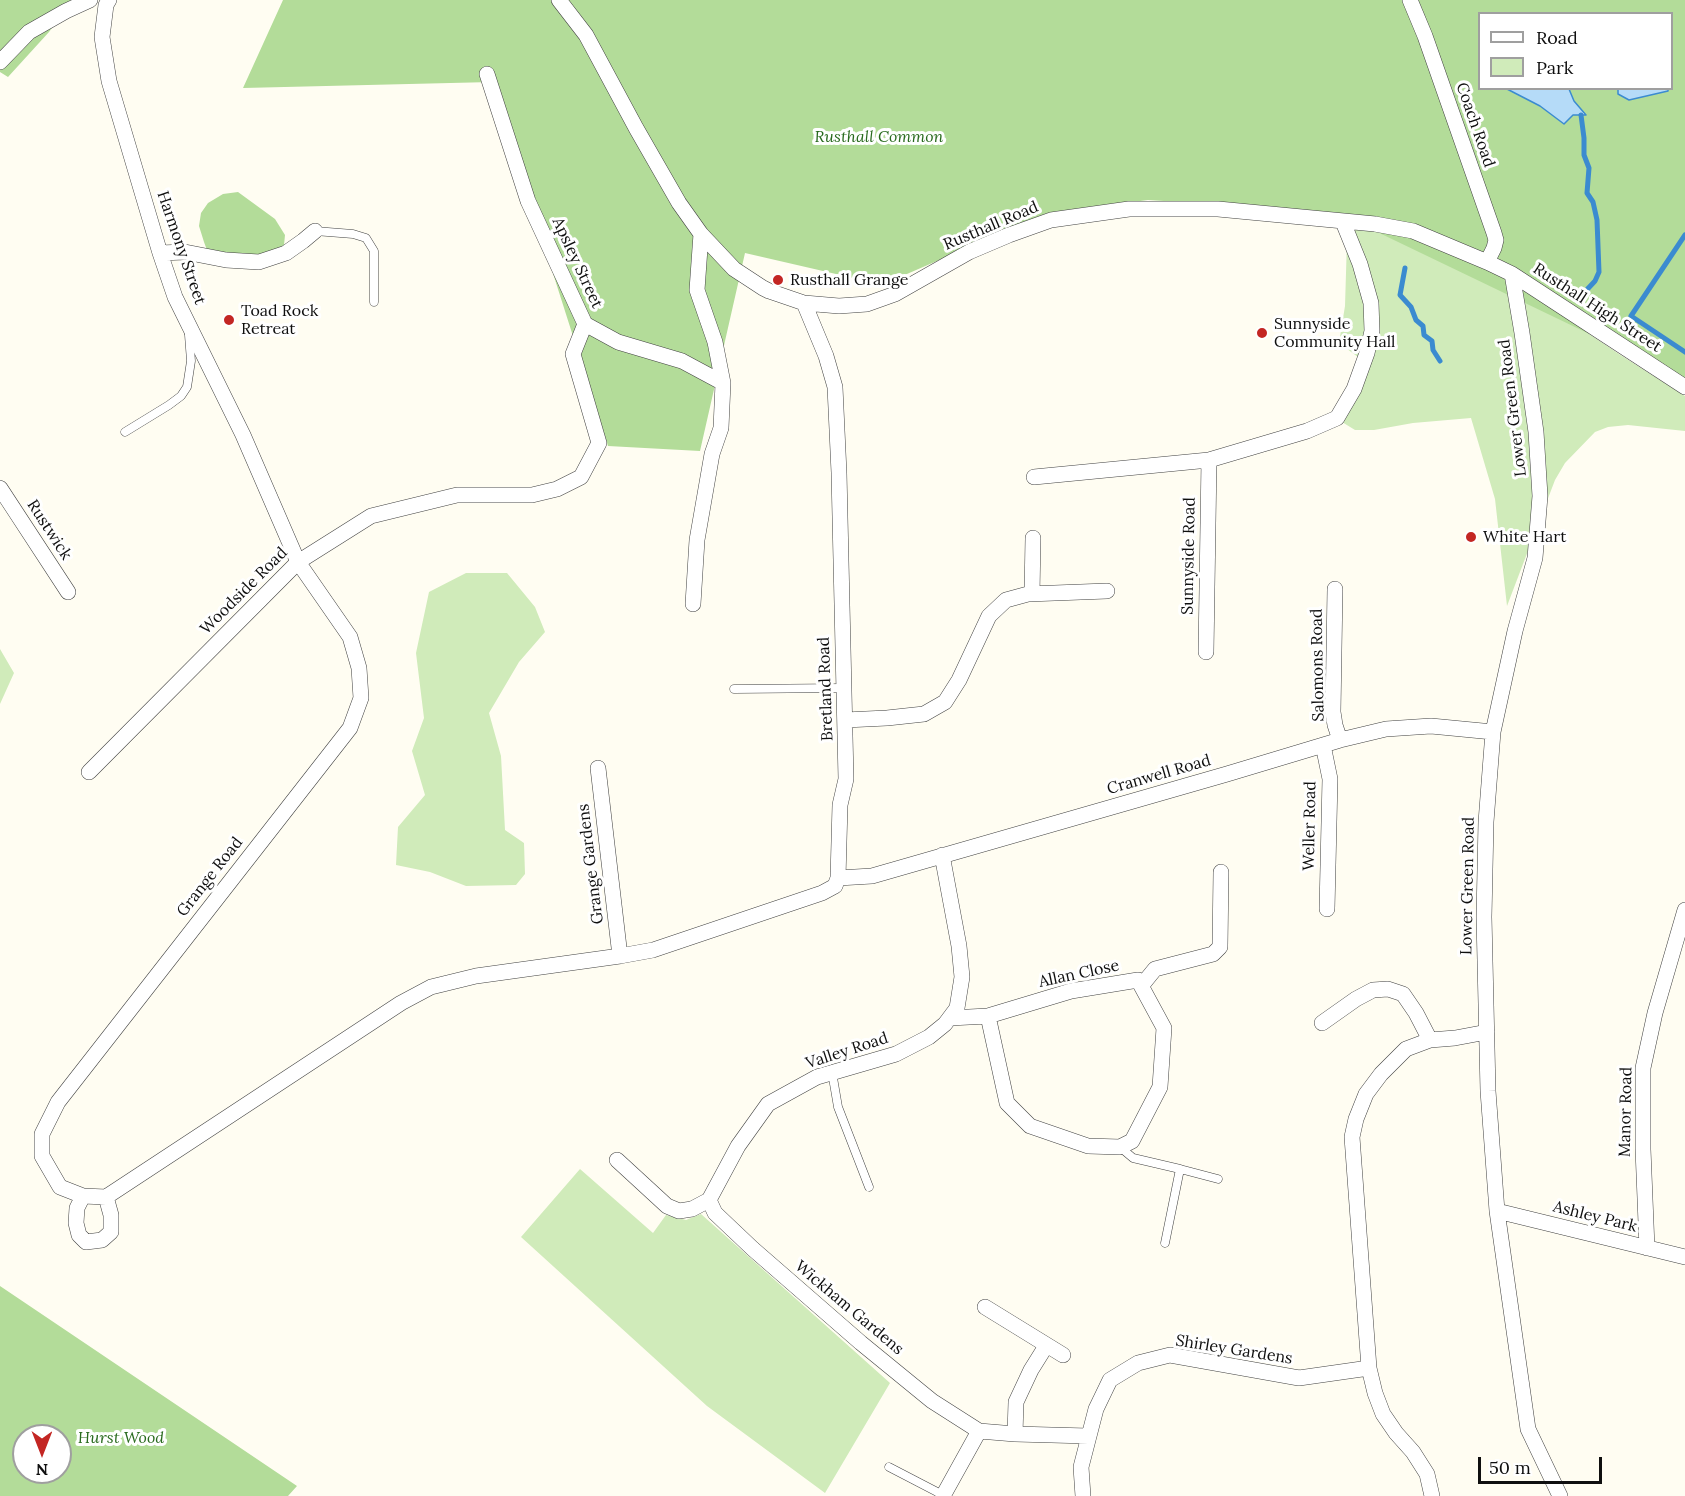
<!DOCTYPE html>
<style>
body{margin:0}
#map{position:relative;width:1685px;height:1496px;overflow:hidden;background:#fffdf2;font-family:Lora,serif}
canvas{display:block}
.legend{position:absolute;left:1478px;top:12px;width:195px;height:78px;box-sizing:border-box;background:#fff;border:2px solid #9f9f9f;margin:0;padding:8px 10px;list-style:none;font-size:18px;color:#0f0f0f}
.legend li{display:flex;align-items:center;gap:12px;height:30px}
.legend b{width:30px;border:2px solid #9f9f9f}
.north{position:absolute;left:12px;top:1424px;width:60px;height:60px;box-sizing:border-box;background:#fff;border:2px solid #9f9f9f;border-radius:50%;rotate:180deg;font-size:16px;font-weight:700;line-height:24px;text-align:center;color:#0f0f0f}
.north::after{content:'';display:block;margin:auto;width:21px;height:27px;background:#c32623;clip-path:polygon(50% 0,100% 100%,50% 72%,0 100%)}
.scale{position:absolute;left:1478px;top:1457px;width:124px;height:27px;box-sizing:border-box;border:3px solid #0f0f0f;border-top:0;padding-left:8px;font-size:18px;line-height:21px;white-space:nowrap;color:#0f0f0f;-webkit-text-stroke:4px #fff;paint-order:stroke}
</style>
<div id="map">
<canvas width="1685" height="1496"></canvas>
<ul class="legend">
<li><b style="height:8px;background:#fff"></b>Road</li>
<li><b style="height:16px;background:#d0ebba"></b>Park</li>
</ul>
<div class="north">N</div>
<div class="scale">50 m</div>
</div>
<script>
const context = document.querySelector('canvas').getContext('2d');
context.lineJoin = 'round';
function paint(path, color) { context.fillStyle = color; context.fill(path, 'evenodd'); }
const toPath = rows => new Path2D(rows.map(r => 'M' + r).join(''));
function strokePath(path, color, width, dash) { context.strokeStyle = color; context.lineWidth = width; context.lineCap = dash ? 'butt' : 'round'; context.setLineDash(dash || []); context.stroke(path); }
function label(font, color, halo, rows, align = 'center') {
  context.font = font + ' Lora,serif'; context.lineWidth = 6; context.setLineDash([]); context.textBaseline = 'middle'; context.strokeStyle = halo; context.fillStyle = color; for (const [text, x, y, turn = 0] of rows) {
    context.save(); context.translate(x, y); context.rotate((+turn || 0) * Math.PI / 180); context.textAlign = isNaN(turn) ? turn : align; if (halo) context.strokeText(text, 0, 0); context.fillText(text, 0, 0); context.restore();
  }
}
paint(toPath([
 [1342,224,1387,233,1561,315,1619,354,1685,396,1685,431,1628,425,1608,427,1595,432,1565,463,1555,480,1507,606,1495,499,1471,418,1413,423,1374,430,1355,430,1342,422,1362,360,1339,343,1345,306,1347,240],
 [466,573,507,573,535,607,545,632,519,662,489,713,501,756,505,830,524,843,525,874,516,885,466,886,430,872,396,865,398,827,425,795,412,751,424,718,416,653,429,592],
 [0,649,14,673,0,704],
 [580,1169,653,1233,666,1215,686,1220,701,1214,890,1383,825,1493,707,1406,521,1237]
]), '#d0ebba');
paint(toPath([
 [0,0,72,0,49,32,8,77,0,72],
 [283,0,1685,0,1685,386,1654,365,1344,216,1259,207,1148,200,1048,213,893,280,885,278,875,283,745,253,700,451,608,446,492,82,243,88],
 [1480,14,1672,14,1672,88,1480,88],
 [238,192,275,219,285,235,284,245,258,260,208,253,204,242,199,226,201,213,208,203,223,194],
 [0,1286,297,1486,288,1496,0,1496],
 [24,1436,60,1436,60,1472,24,1472]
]), '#b3dc99');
const water = toPath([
 [1507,89,1569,89,1574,101,1586,115,1573,115,1564,124,1540,106,1507,89],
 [1618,89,1618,88,1668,89,1668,91,1629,100,1618,94,1618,89]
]);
paint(water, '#b5dbf8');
strokePath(water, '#3b8bd0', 1.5);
strokePath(toPath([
 [1581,115,1584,138,1584,155,1589,168,1587,193,1593,202,1597,220,1599,272,1595,281,1581,296],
 [1685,235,1631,316,1685,352],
 [1405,268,1400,295,1411,307,1416,320,1423,326,1424,335,1432,341,1433,350,1440,361]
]), '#3b8bd0', 5);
const service = toPath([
 [315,231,353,234,366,238,374,251,374,302],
 [125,432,169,405,181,396,187,387,191,361,189,335],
 [734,689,843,688],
 [832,1072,838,1107,869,1187],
 [1120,1147,1133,1158,1180,1169,1165,1243],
 [1180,1169,1218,1179],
 [889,1467,943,1495]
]);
const minor = toPath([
 [109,0,106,5,102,37,109,81,160,253,175,297,243,435,298,562,350,637,359,668,361,698,350,728,58,1102,42,1134,42,1156,60,1187,83,1196,106,1197,401,1003,431,987,476,976,620,956,653,950,822,893,835,886,838,878,840,805,846,779,839,473,835,387,826,356,804,303],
 [559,0,586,35,636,128,679,203,701,234,734,269,763,288,769,291,804,303,839,306,867,304,895,294,969,252,1009,235,1051,220,1129,209,1218,209,1375,224,1413,231,1487,262,1512,274,1685,387],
 [1410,0,1425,36,1494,233,1496,240,1494,248,1487,262],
 [0,62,29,32,66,11,90,0],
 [487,74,528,201,585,324,618,342,682,361,723,383],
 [160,253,185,252,226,260,259,262,286,253,303,241,315,231],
 [1512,274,1522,333,1536,432,1540,496,1535,558,1515,631,1493,732,1486,822,1484,917,1488,1091,1497,1211,1528,1429,1560,1496],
 [1034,477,1209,460,1307,431,1337,418,1354,389,1367,353,1372,331,1371,303,1360,264,1343,222],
 [0,488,68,592],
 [1335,589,1333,712,1335,725,1340,740],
 [1032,594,1033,538],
 [693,604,697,540,712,454,721,428,723,383,715,342,697,290,701,234],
 [1206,652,1209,460],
 [845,720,887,718,924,714,945,702,959,680,989,616,1006,600,1028,594,1107,591],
 [1323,745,1330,779,1327,909],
 [598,768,620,956],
 [89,772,298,562,371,516,457,495,532,495,557,489,581,477,599,443,573,354,585,324],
 [838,878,872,876,1227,774,1340,740,1386,729,1431,726,1493,732],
 [1142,985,1155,969,1213,954,1220,947,1221,872],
 [950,1018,988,1016,1071,991,1138,980,1164,1028,1160,1087,1132,1141,1120,1147,1088,1146,1030,1126,1007,1103,988,1016],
 [1322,1023,1356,999,1373,990,1388,989,1403,994,1416,1013,1430,1040],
 [617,1160,667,1206,679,1211,692,1209,709,1200],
 [83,1196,77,1208,76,1223,79,1235,86,1242,102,1240,111,1232,111,1215,106,1197],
 [709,1200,738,1146,768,1104,817,1077,896,1054,929,1037,945,1024,957,1008,962,977,959,946,942,855],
 [709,1200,715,1213,753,1249,861,1343,932,1401,979,1431,1015,1434,1088,1436],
 [1497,1211,1685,1257],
 [1647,1248,1643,1149,1643,1068,1655,1013,1685,910],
 [985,1307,1063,1355],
 [1015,1434,1016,1402,1031,1370,1046,1346],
 [943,1496,979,1431],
 [1083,1496,1081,1467,1096,1409,1110,1380,1138,1363,1170,1355,1299,1378,1369,1368],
 [1432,1496,1427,1474,1413,1452,1396,1433,1383,1414,1375,1393,1369,1368,1352,1137,1356,1119,1366,1094,1381,1074,1406,1049,1430,1040,1455,1038,1487,1032]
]);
strokePath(service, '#424242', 9);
strokePath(minor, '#424242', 16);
strokePath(service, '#fff', 8);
strokePath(minor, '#fff', 15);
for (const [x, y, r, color] of [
 [778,280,6,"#c32623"],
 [229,320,6,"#c32623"],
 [1262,333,6,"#c32623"],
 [1471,537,6,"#c32623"]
]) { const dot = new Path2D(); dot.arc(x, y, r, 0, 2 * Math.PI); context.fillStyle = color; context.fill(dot); strokePath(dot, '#fff', 2); }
label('16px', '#0f0f0f', '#fff', [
 ["Coach Road",1475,125,71],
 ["Rusthall Road",991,226,-23],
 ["Harmony Street",181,248,71],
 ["Apsley Street",577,263,65],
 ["Rusthall High Street",1597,308,33],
 ["Lower Green Road",1513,408,-97],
 ["Rustwick",49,530,57],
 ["Sunnyside Road",1189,556,-89],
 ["Woodside Road",244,591,-45],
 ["Salomons Road",1318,665,-91],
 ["Bretland Road",826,689,-92],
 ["Cranwell Road",1159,775,-16],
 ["Weller Road",1310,826,-89],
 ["Grange Gardens",591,864,-97],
 ["Grange Road",210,877,-52],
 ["Lower Green Road",1468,886,-89],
 ["Allan Close",1079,974,-12],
 ["Valley Road",847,1051,-18],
 ["Manor Road",1626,1112,-89],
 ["Ashley Park",1595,1217,14],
 ["Wickham Gardens",849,1308,40],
 ["Shirley Gardens",1234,1350,9]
]);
label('italic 16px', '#286a1d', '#fff', [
 ["Rusthall Common",879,137],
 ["Hurst Wood",121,1438]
]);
label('16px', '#0f0f0f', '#fff', [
 ["Rusthall Grange",790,280],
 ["Toad Rock",241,311],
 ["Retreat",241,329],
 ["Sunnyside",1274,324],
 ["Community Hall",1274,342],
 ["White Hart",1483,537]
], 'left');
</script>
